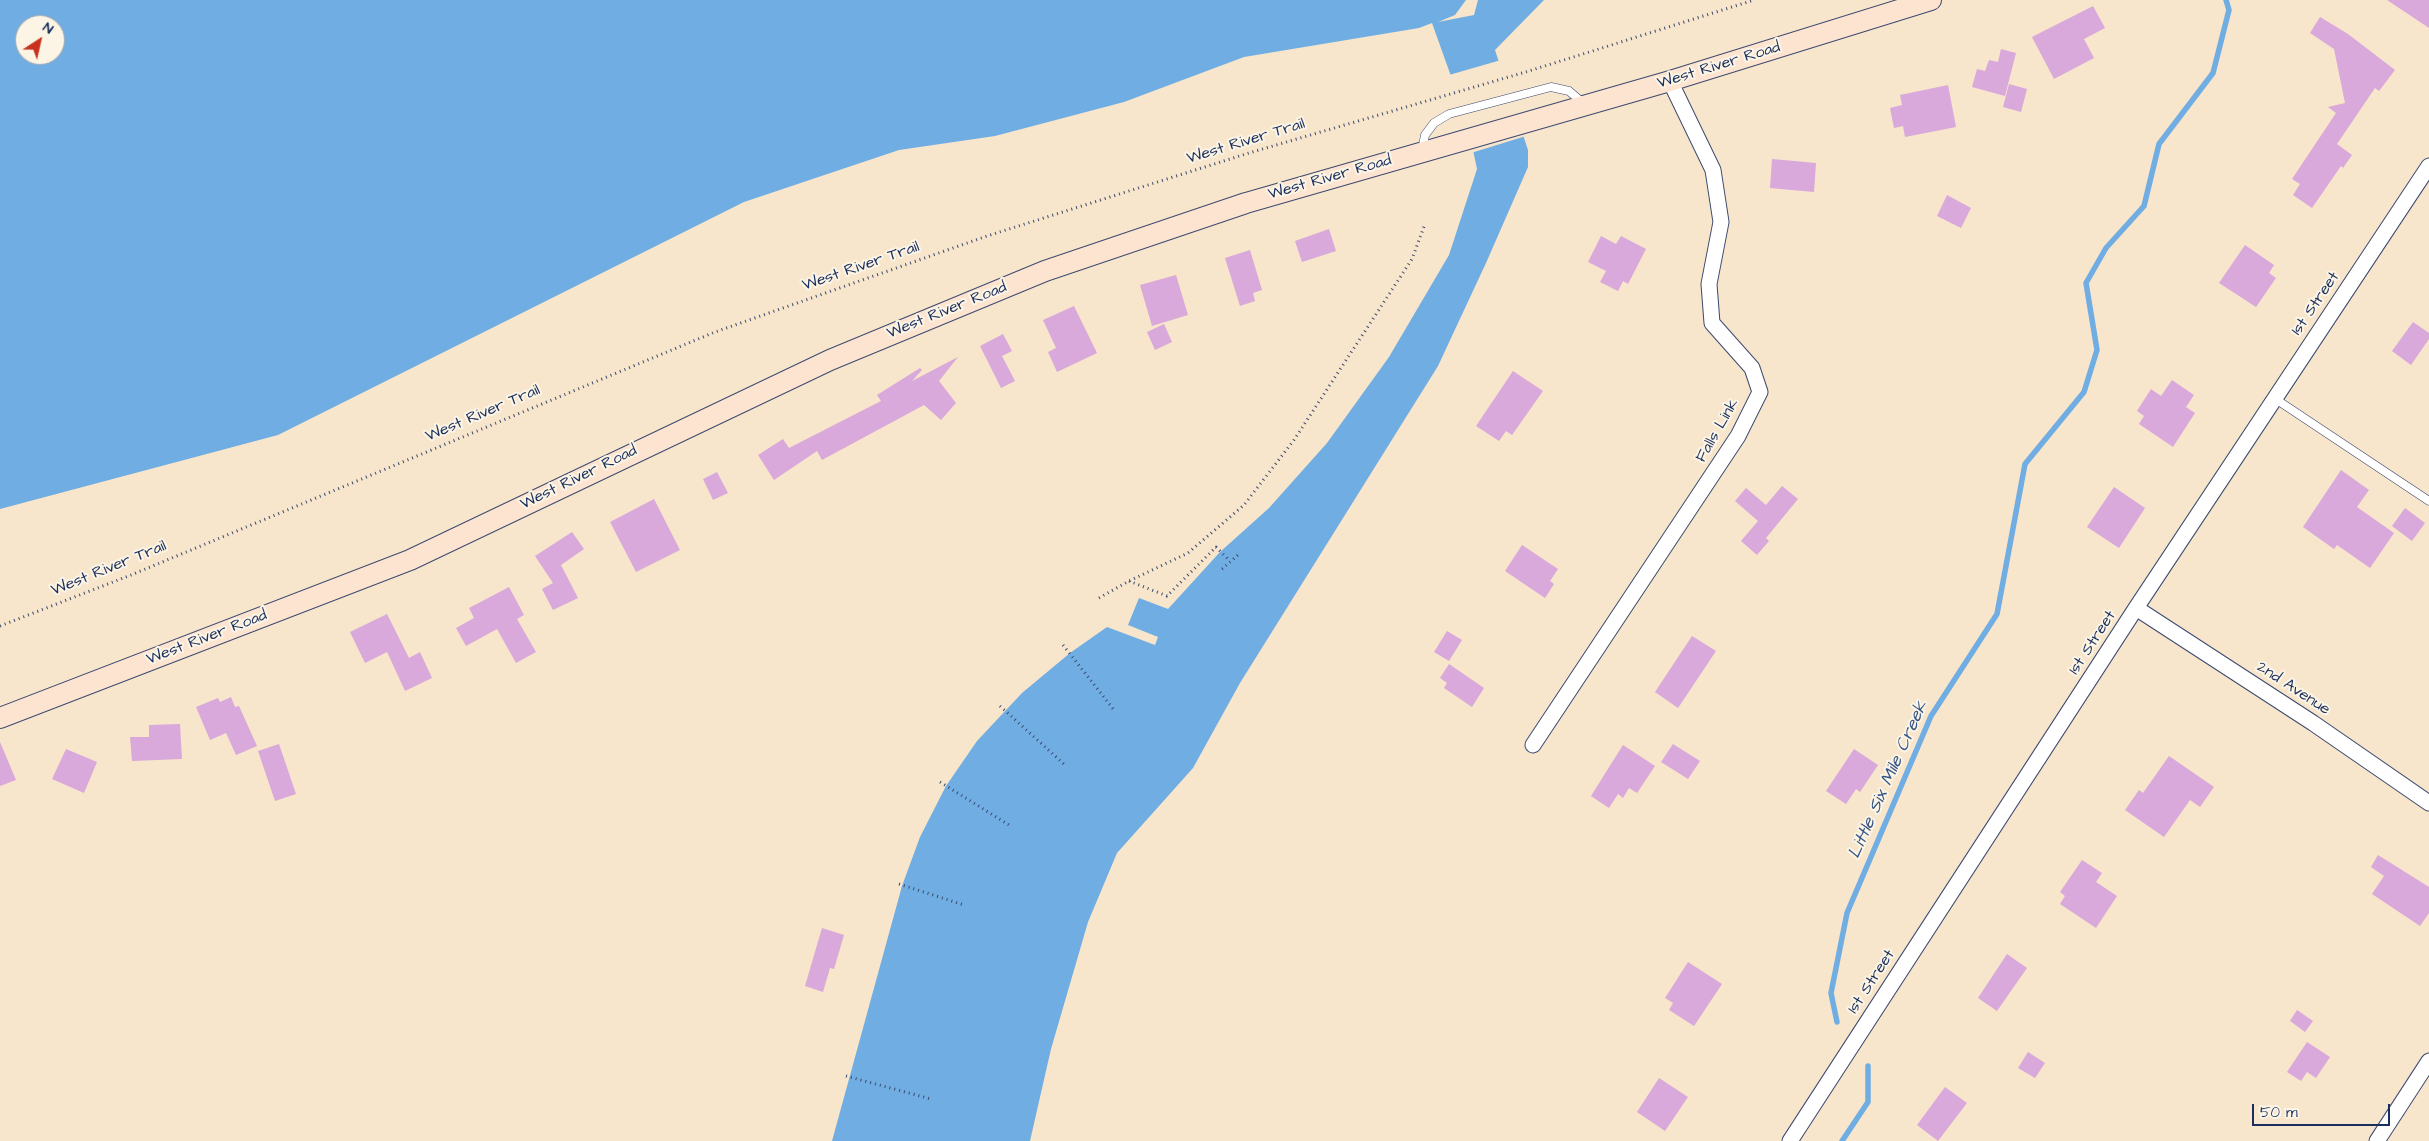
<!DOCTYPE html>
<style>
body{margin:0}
#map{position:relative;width:2429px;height:1141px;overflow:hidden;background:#f7e5cc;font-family:"Architects Daughter",sans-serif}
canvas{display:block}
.north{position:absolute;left:15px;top:15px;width:50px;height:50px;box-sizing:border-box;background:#fcf5e5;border:1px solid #a2a6af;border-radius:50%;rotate:35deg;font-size:14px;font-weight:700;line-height:20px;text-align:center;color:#1b2f5e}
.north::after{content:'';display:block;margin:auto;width:18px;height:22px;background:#c8321e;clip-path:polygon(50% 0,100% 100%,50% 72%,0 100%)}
.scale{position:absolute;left:2252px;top:1104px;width:138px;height:22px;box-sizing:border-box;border:2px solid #1b2f5e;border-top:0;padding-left:6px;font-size:15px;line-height:18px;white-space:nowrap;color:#1b2f5e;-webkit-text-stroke:4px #fcf5e5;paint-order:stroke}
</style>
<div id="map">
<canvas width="2429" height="1141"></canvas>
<div class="north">N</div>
<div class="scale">50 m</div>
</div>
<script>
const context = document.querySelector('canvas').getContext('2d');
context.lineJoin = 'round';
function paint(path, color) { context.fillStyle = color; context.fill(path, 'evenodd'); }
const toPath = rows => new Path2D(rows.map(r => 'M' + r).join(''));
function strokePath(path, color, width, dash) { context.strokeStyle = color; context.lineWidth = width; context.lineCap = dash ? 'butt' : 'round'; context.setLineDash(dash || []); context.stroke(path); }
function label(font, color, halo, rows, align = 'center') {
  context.font = font + ' "Architects Daughter",sans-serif'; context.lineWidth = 4; context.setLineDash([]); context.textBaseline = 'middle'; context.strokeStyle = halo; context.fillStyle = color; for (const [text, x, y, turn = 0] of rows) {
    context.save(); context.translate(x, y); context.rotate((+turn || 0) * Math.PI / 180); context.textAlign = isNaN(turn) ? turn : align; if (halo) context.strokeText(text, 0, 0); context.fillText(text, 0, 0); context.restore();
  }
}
paint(toPath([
 [0,0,1466,0,1455,15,1438,22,1474,15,1478,0,1544,0,1495,50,1528,150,1528,167,1486,263,1438,366,1240,683,1193,768,1117,853,1088,922,1051,1049,1030,1141,832,1141,902,886,920,837,946,786,977,741,1022,693,1070,653,1107,627,1155,645,1158,637,1128,625,1139,598,1168,609,1220,552,1269,508,1327,443,1389,357,1449,255,1477,169,1467,121,1432,23,1419,28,1244,57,1124,102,995,136,899,150,744,202,278,435,0,509],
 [25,25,55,25,55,55,25,55]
]), '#70ade2');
paint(toPath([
 [1501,60,1526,136,1471,153,1465,121,1449,75]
]), '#f7e5cc');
strokePath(toPath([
 [1837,1022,1831,993,1847,913,1931,716,1997,614,2025,464,2084,392,2097,350,2086,283,2106,248,2144,206,2159,144,2213,73,2229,10,2226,0],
 [1842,1141,1868,1102,1868,1066]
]), '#70ade2', 5.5);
paint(toPath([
 [2387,0,2429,0,2429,28],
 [2093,6,2105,28,2084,39,2094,58,2054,79,2032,37],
 [2320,17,2348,34,2395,70,2379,91,2375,88,2337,144,2352,155,2343,168,2341,166,2312,208,2293,195,2300,184,2292,179,2336,113,2328,107,2345,103,2334,49,2310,33],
 [2001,49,2016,53,2005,96,1972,87,1977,69,1985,71,1989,60,1998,62],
 [2009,84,2027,89,2021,112,2003,107],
 [1948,85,1956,127,1905,137,1903,126,1894,128,1890,108,1902,105,1900,95],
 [1772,159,1816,163,1814,192,1770,188],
 [1947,195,1971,208,1961,228,1937,216],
 [1329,229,1336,251,1302,262,1295,241],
 [1601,236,1616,244,1621,236,1646,249,1628,284,1623,281,1618,291,1600,282,1606,271,1588,262],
 [2245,245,2274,265,2269,273,2276,278,2256,307,2219,283],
 [1250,250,1262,290,1253,293,1255,301,1240,306,1225,258],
 [1176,275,1188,315,1152,326,1140,285],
 [1074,306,1097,353,1057,372,1048,352,1056,348,1043,320],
 [2413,322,2429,333,2429,339,2411,365,2392,351],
 [1164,324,1172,342,1155,350,1147,332],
 [1003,334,1012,351,1002,356,1015,381,1001,388,980,346],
 [958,357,939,381,956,403,941,420,924,405,822,460,817,451,774,480,758,455,783,439,789,448,881,401,877,395,920,368,922,370,912,381],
 [1513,371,1543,391,1512,435,1506,431,1499,441,1476,426],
 [2172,380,2194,395,2186,407,2195,413,2173,447,2139,424,2144,416,2137,411,2151,389,2161,396],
 [2341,470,2369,490,2357,507,2394,533,2370,568,2337,545,2334,549,2303,527],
 [717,472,728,493,713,500,703,479],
 [1782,486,1798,499,1766,538,1769,541,1757,555,1741,541,1758,521,1735,501,1746,488,1766,505],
 [2114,487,2145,508,2119,548,2087,527],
 [654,499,680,550,636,572,610,522],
 [2405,508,2425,523,2412,541,2392,526],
 [572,532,584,549,561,565,578,598,553,610,542,589,553,583,535,556],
 [1522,545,1558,569,1550,581,1554,584,1545,598,1505,571],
 [509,587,524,615,517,619,536,652,516,663,497,629,466,646,456,628,474,618,469,608],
 [387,614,409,658,420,652,432,678,405,691,387,652,365,663,350,632],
 [1447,631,1462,640,1449,661,1434,652],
 [1692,636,1716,651,1678,708,1655,692],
 [1449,664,1484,688,1472,707,1444,688,1447,683,1440,678],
 [231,697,235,707,239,706,257,746,236,755,226,733,210,740,196,707,218,698,220,702],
 [180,724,182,759,132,761,130,737,149,737,149,725],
 [0,742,16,780,0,786],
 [279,744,296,794,275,801,258,751],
 [1673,744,1700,761,1688,779,1661,762],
 [1623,745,1655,766,1637,793,1629,788,1623,798,1618,794,1609,808,1591,796],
 [66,749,97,762,84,793,52,779],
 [1854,749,1878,765,1860,792,1856,789,1846,804,1826,791],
 [2169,756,2214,787,2200,807,2190,800,2164,837,2125,810,2139,790,2143,793],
 [2378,855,2429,887,2429,913,2420,926,2372,894,2384,876,2371,867],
 [2082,860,2102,873,2096,882,2117,896,2096,928,2060,904,2065,896,2060,892],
 [822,928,844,935,834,969,830,968,823,992,805,986],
 [2007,954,2027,968,1997,1011,1978,998],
 [1688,962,1722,984,1694,1026,1669,1010,1673,1003,1665,998],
 [2297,1010,2313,1021,2305,1032,2290,1021],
 [2307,1042,2330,1057,2316,1078,2307,1072,2301,1081,2287,1072],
 [2028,1052,2045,1063,2035,1078,2018,1068],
 [1659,1078,1688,1097,1665,1131,1637,1112],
 [1945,1087,1967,1103,1938,1141,1917,1125]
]), '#d8a9da');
const lane = toPath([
 [1422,151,1425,135,1434,123,1449,114,1551,87,1569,91,1583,103],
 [2274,398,2429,501]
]);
const street = toPath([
 [2136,608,2313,723,2429,803],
 [1533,745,1738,436,1760,392,1752,368,1712,323,1709,284,1721,222,1713,170,1670,81],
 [1790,1141,2136,608,2429,166],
 [2377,1141,2429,1061]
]);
const secondary = toPath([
 [0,718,410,560,830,360,1045,271,1246,203,1670,81,1931,0]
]);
strokePath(lane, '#3c4a6e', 9);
strokePath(street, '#3c4a6e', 17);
strokePath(secondary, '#3c4a6e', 22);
strokePath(toPath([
 [1222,569,1238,555],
 [1129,581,1167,596,1216,547,1230,561],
 [1099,598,1129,581,1188,553,1244,505,1294,440,1412,259,1425,224],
 [0,626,131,575,715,332,987,236,1249,153,1529,71,1754,0],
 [1063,645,1114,710],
 [1000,706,1065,765],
 [940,782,1009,825],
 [899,884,964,905],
 [846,1076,931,1099]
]), '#3c4a6e', 3, [1, 4]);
strokePath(lane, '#fff', 8);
strokePath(street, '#fff', 15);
strokePath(secondary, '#fde4d1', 20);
label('16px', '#1b2f5e', '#fcf5e5', [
 ["West River Road",1719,66,-17],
 ["West River Trail",1246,142,-17],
 ["West River Road",1330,178,-16],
 ["West River Trail",861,267,-19],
 ["1st Street",2316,304,-56],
 ["West River Road",947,311,-22],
 ["West River Trail",483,414,-23],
 ["Falls Link",1718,431,-60],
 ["West River Road",579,478,-26],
 ["West River Trail",109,569,-22],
 ["West River Road",207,638,-21],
 ["1st Street",2093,643,-57],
 ["2nd Avenue",2293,689,33],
 ["1st Street",1872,982,-57]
]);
label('italic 18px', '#355586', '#fcf5e5', [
 ["Little Six Mile Creek",1889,780,-66]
]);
</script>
